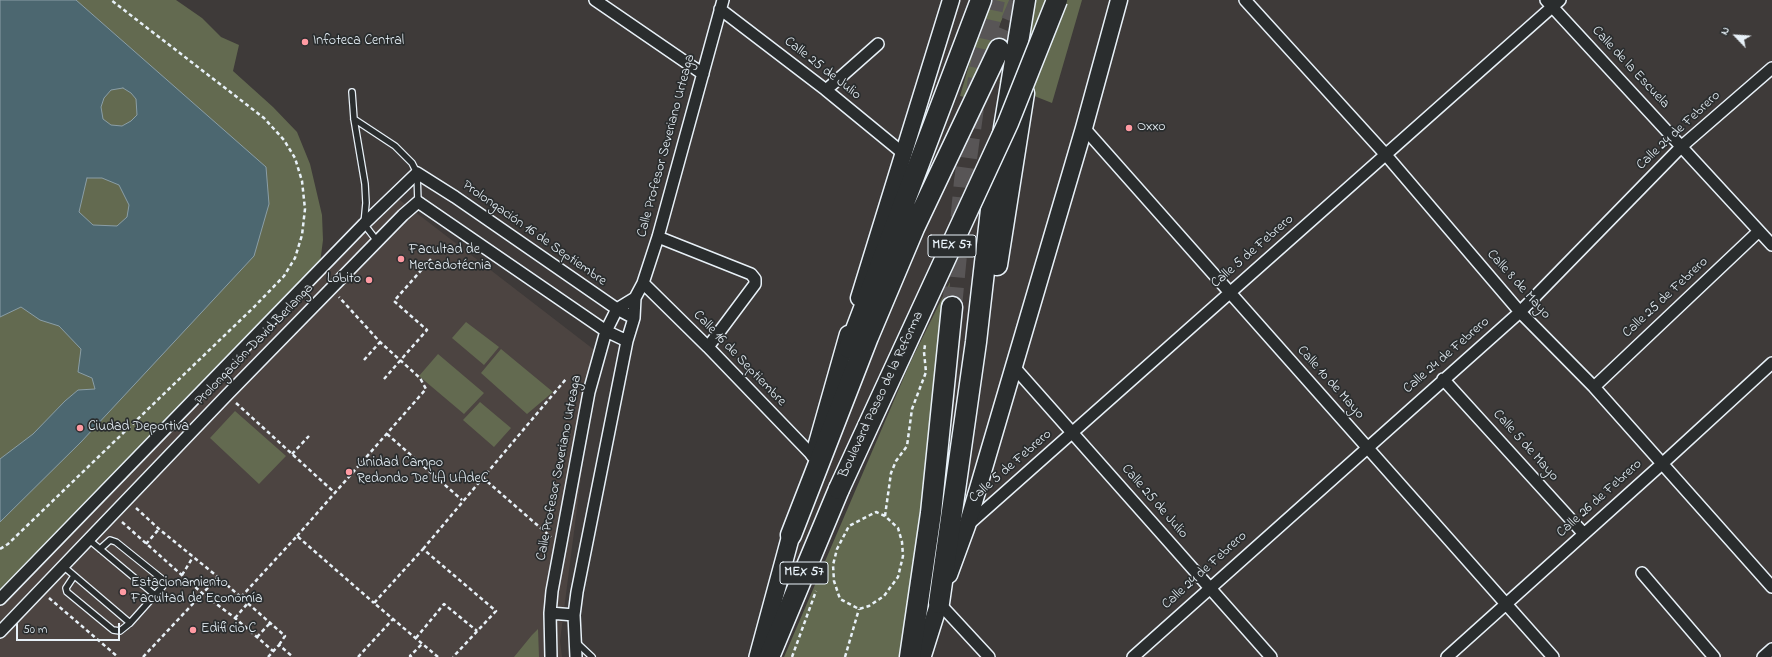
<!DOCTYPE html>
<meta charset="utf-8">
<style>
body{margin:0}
#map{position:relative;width:1772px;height:657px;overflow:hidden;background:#3e3a39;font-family:"Indie Flower",sans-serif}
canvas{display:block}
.north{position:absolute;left:1716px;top:16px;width:40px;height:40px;-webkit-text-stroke:3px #2a2d2e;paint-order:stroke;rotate:295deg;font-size:11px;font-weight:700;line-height:16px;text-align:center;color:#e8f1f8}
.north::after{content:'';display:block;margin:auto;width:14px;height:18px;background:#e8f1f8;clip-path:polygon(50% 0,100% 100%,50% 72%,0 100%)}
.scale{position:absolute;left:16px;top:623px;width:104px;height:18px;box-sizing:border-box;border:2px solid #e8f1f8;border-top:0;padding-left:5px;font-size:12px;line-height:14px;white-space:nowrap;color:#e8f1f8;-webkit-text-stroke:3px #2a2d2e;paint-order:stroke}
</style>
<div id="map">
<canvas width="1772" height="657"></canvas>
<div class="north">N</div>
<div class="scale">50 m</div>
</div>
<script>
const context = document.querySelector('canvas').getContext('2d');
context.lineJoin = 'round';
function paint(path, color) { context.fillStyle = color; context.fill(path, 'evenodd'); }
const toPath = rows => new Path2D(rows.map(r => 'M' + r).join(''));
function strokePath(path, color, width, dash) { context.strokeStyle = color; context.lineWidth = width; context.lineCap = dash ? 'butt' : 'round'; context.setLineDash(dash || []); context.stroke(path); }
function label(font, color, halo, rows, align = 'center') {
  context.font = font + ' "Indie Flower",sans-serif'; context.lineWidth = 3.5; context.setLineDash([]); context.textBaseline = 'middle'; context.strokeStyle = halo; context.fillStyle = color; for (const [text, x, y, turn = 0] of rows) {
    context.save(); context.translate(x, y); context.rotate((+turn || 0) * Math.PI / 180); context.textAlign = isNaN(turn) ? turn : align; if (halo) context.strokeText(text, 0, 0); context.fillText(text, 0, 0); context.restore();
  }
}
paint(toPath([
 [388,191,597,352,560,641,562,657,0,657,0,592]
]), '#4c4441');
paint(toPath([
 [0,0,176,0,202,18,221,37,239,45,233,71,273,107,297,132,310,164,322,215,323,240,320,263,0,592],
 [988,0,1010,0,969,98,960,96],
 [1030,0,1082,0,1052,103,999,82],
 [950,282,929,510,903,657,784,657,910,363],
 [466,322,499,347,484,365,452,338],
 [501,349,553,392,527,414,481,373],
 [438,354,484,393,464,414,419,376],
 [480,402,511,428,494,447,463,420],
 [235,411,286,456,259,484,210,438],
 [538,629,539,657,514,657,532,635]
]), '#636a50');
const water = toPath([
 [0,0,76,0,266,167,269,204,254,256,81,442,0,522,0,459,33,434,65,401,78,390,95,389,92,378,78,372,81,349,59,326,40,320,21,307,0,317,0,0],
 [123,88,131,93,136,99,137,115,131,121,122,126,111,125,103,119,101,107,104,98,111,90,123,88],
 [87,178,102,178,119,185,129,205,127,217,117,226,93,225,79,212,87,178]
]);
paint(water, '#4c6770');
strokePath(water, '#8a9ea6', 1);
strokePath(toPath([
 [999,49,1020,0],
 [952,307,964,181,979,71,995,0]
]), '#585556', 20, [20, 10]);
const lane = toPath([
 [352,92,354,119,365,184,366,203,364,224,377,241],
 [354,119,395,146,412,163,417,173,418,202],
 [100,549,110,540,116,542,162,579,164,581,163,586,155,595],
 [63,566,130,623,155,595,88,539],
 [74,576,66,588,67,592,113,630,120,631,130,623],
 [576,642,592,657]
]);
const street = toPath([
 [595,0,703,74],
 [1245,0,1386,155,1520,312,1594,387,1772,587],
 [1546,0,1772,245],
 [720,9,826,90,904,154],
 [826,90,878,44],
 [1084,128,1553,657],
 [658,237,751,274,755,279,755,284,708,347],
 [643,283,708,347,813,456],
 [1014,367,1271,657],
 [1443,379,1584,534],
 [1594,387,1759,231],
 [968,525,1560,0],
 [1642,573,1714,657],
 [0,599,364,224,417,173,455,197,617,309,634,318],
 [939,603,989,657],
 [550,613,574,615],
 [0,632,227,395,403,215,418,202,606,331,627,341],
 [551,657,550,613,552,591,589,392,606,331,617,309,635,298],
 [576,657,574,615,577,592,627,341,634,318,635,298,643,283,658,237,723,0],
 [1133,657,1520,312,1682,146,1772,68],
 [1447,657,1663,463,1772,363],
 [1763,657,1772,649]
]);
const secondary = toPath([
 [859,298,951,0],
 [814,454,848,334],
 [949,575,967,526,1084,128,1119,0]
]);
const primary = toPath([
 [758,657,791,535],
 [922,657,939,603]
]);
const highway = toPath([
 [997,265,1024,93],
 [849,348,981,0],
 [791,535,868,337,914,228,999,49],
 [939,603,976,342,992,201,1025,0],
 [769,657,839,489],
 [910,657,931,513,952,307]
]);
strokePath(lane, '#e8f1f8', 8);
strokePath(street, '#e8f1f8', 14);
strokePath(secondary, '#e8f1f8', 19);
strokePath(primary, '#e8f1f8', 20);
strokePath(highway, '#e8f1f8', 23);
strokePath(toPath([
 [364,360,380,342],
 [384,379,427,330,394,301,432,258],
 [236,403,335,493],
 [387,434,462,500],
 [292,454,309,436],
 [482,477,551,537],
 [136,508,159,529,218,577,285,636,279,645],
 [885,516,876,512,849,526,837,549,833,565,834,581,840,599,859,609,869,606,884,596,898,577,903,556,902,542,898,528,885,516,891,473,896,461,907,446,912,409,926,372,924,352,925,345],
 [122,522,202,593,235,618,273,651],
 [297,536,426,389,420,378,380,342,339,297],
 [146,544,159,529],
 [0,549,8,544,254,307,284,276,295,258,302,235,305,209,302,181,295,158,284,140,264,118,111,0],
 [423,549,566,379],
 [182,575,193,557],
 [241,597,297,536,374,603],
 [49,598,118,657],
 [235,618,248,603],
 [257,637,271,622],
 [416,638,444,604,477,631],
 [143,657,218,577],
 [268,657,279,645,293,657],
 [358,657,393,619],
 [412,657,410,656,423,643],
 [438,657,374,603,423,549,496,611,453,657],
 [792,657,816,591],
 [845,657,859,609]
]), '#e8f1f8', 2.5, [4, 3]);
strokePath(lane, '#2a2d2e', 5.5);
strokePath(street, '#2a2d2e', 11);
strokePath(secondary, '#2a2d2e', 16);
strokePath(primary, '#2a2d2e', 17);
strokePath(highway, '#2a2d2e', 20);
const highwayBridge = toPath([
 [839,489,1008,123,1057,0]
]);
strokePath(highwayBridge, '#e8f1f8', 23, []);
strokePath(highwayBridge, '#2a2d2e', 20);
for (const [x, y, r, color] of [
 [305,42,4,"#ff9aa2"],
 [1129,128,4,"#ff9aa2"],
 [401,259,4,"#ff9aa2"],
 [369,280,4,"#ff9aa2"],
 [80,428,4,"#ff9aa2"],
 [349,472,4,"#ff9aa2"],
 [123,592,4,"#ff9aa2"],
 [193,630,4,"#ff9aa2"]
]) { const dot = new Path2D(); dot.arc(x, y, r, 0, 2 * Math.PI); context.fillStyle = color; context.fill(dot); strokePath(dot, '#2a2d2e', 1.5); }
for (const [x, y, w] of [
 [952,246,48],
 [804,573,48]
]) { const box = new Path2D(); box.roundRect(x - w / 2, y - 11, w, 22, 3); context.fillStyle = '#2a2d2e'; context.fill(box); strokePath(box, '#e8f1f8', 1); }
label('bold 13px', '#e8f1f8', null, [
 ["MEX 57",952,246],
 ["MEX 57",804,573]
]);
label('14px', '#e8f1f8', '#2a2d2e', [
 ["Infoteca Central",313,42],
 ["Oxxo",1137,128],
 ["Facultad de",409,251],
 ["Mercadotécnia",409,267],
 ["Lobito",361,280,"right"],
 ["Ciudad Deportiva",88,428],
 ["Unidad Campo",357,464],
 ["Redondo De LA UAdeC",357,480],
 ["Estacionamiento",131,584],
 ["Facultad de Economía",131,600],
 ["Edificio C",201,630]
], 'left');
label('14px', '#e8f1f8', '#2a2d2e', [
 ["Calle de la Escuela",1630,68,47],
 ["Calle 25 de Julio",822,69,38],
 ["Calle 24 de Febrero",1679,131,-43],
 ["Calle Profesor Severiano Urteaga",667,146,-75],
 ["Prolongación 16 de Septiembre",534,234,35],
 ["Calle 5 de Febrero",1253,252,-41],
 ["Calle 8 de Mayo",1518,285,48],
 ["Calle 25 de Febrero",1666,298,-43],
 ["Prolongación David Berlanga",255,345,-46],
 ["Calle 24 de Febrero",1447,356,-41],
 ["Calle 16 de Septiembre",739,359,46],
 ["Calle 10 de Mayo",1330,383,48],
 ["Boulevard Paseo de la Reforma",882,395,-65],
 ["Calle 5 de Mayo",1525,446,48],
 ["Calle 5 de Febrero",1011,467,-41],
 ["Calle Profesor Severiano Urteaga",560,468,-79],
 ["Calle 26 de Febrero",1600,499,-42],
 ["Calle 25 de Julio",1154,502,49],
 ["Calle 24 de Febrero",1205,571,-42]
]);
</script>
